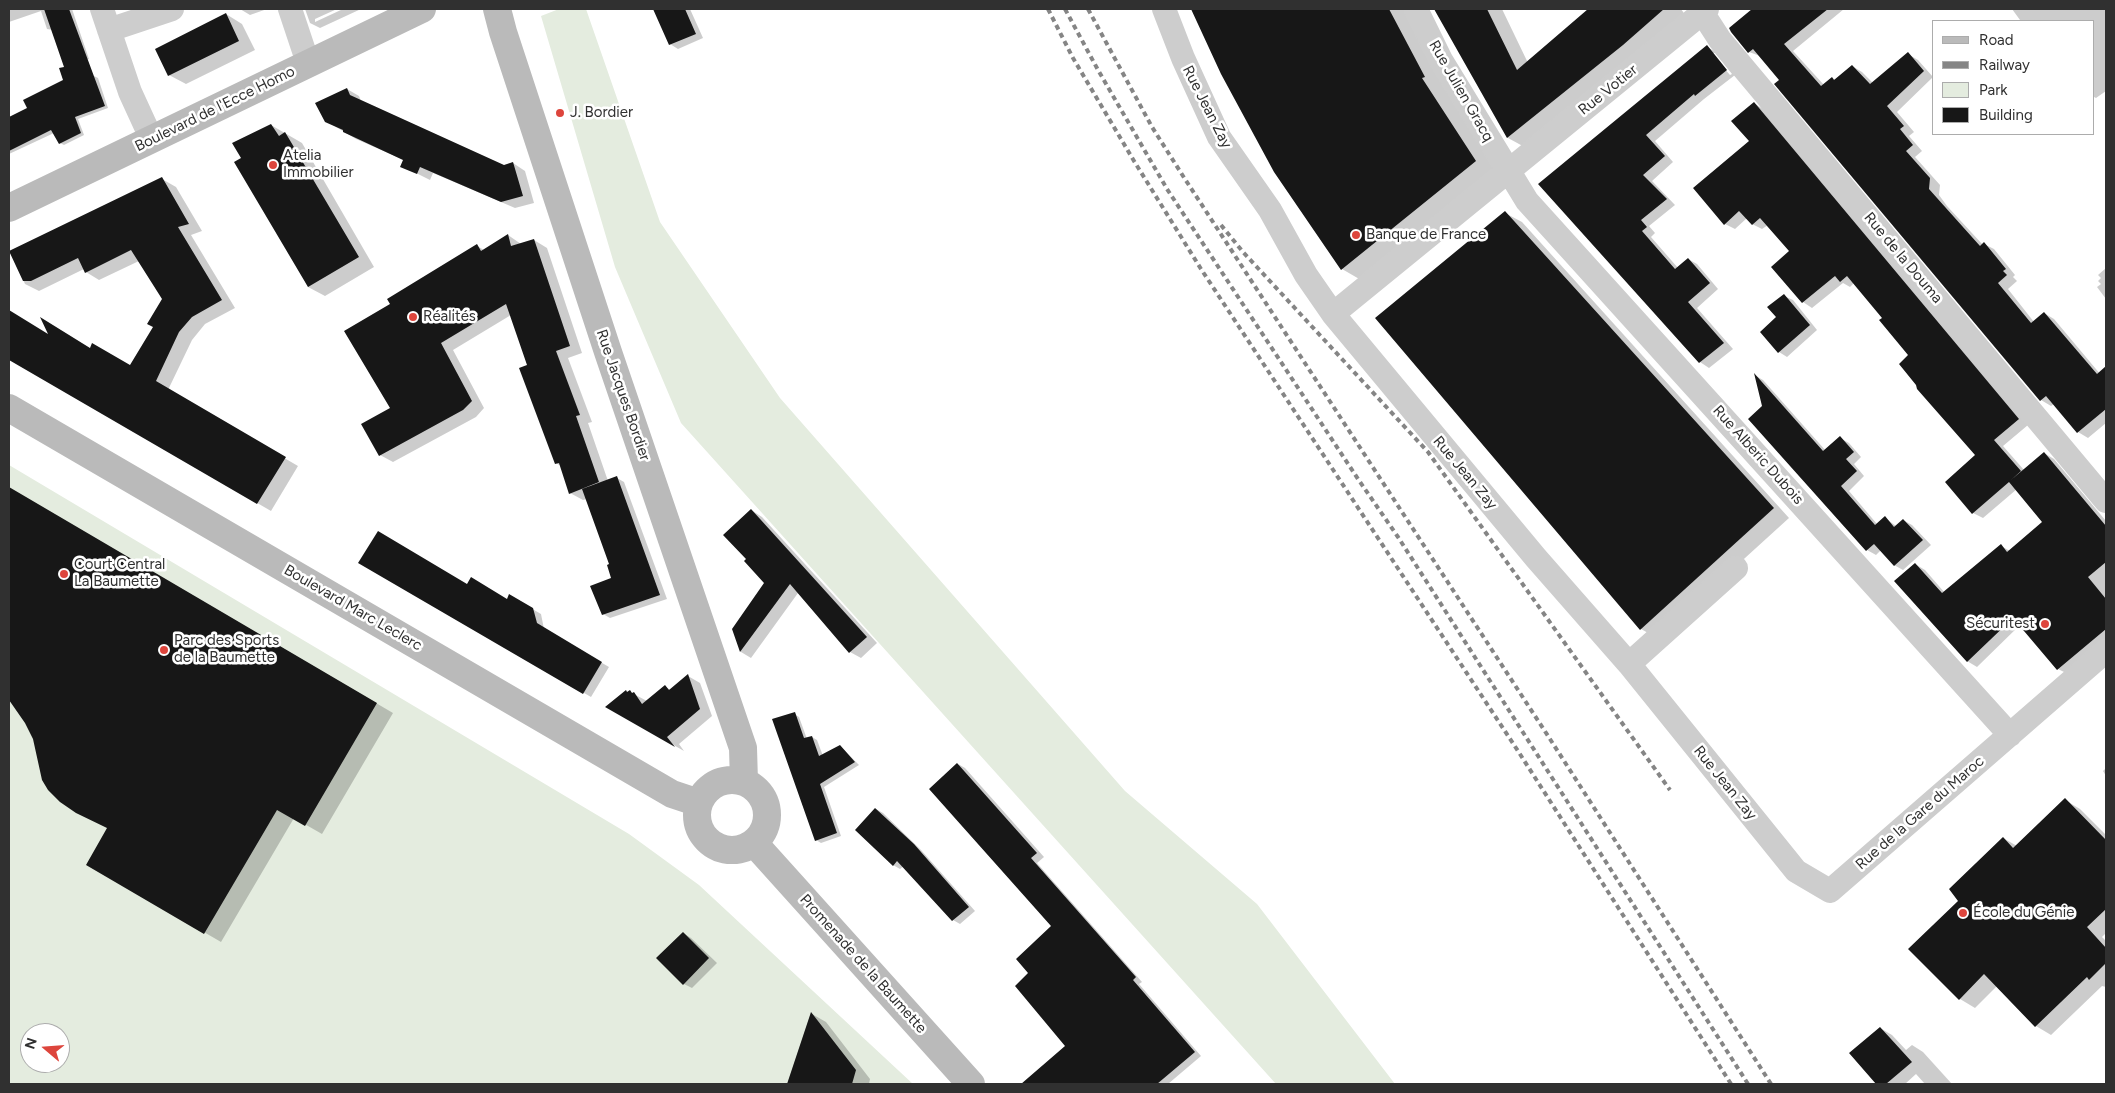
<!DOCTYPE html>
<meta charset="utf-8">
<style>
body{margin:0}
#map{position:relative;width:2115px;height:1093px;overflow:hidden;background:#fff;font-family:Figtree,sans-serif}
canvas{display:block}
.frame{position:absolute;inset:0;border:10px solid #303030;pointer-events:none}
.legend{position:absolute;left:1932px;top:20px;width:162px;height:115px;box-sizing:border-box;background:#fff;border:1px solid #acacac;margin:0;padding:6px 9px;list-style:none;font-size:15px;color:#303030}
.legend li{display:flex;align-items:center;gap:10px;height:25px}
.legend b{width:25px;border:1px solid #acacac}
.north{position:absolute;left:20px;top:1023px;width:50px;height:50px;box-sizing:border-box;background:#fff;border:1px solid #acacac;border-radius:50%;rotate:288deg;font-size:14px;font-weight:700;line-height:20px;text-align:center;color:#303030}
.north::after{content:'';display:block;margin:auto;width:18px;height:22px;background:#dd453c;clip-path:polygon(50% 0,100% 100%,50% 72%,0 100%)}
</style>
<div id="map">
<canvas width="2115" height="1093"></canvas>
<div class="frame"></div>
<ul class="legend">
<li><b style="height:6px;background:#bababa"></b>Road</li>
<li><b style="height:6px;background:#858585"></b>Railway</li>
<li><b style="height:14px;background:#e4ecdf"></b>Park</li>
<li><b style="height:14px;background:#171717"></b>Building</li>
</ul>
<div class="north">N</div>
</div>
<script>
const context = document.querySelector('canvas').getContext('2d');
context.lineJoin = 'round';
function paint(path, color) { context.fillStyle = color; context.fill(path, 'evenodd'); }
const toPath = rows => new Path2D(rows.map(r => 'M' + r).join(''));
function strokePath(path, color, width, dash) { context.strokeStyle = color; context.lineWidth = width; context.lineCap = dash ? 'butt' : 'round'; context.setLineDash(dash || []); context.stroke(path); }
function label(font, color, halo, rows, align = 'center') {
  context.font = font + ' Figtree,sans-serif'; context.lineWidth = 5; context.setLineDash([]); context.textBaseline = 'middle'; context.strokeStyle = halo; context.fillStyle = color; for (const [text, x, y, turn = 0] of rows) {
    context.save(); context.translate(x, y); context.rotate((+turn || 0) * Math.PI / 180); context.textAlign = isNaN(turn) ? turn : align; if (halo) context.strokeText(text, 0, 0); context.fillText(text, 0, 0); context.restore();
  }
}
paint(toPath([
 [559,9,586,9,660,222,780,398,1125,791,1257,904,1395,1084,1276,1084,681,423,615,267,541,16],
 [9,465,629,834,699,885,913,1084,9,1084],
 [30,1033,60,1033,60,1063,30,1063]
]), '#e4ecdf');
paint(toPath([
 [9,9,72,9,89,59,68,66,53,30,47,29,41,11,9,22],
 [240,9,267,9,250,15],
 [305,9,337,9,315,19,315,22,343,9,361,9,320,28,310,23],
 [655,9,690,9,703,38,678,49,670,44],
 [1192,9,1410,9,1506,179,1373,287,1342,269,1222,74],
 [1435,9,1502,9,1528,63,1590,9,1681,9,1688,19,1530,150,1508,138],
 [1754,9,1844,9,1793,51,1824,85,1832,78,1836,80,1852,66,1862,72,1873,83,1908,54,1918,60,1933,77,1897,112,1914,132,1909,136,1922,151,1915,157,1940,185,1939,195,1947,206,1983,245,1984,244,1994,249,2015,275,2013,277,2017,281,2008,289,2034,322,2044,313,2054,319,2106,381,2106,423,2088,438,2078,432,2054,404,2051,406,2041,400,1781,80,1760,56,1749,52,1730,28],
 [2012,9,2106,9,2106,91,2096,98,2094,97,2094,21,2018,21,2020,20],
 [226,14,242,24,255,50,186,84,169,75],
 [1707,47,1716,52,1735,75,1704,99,1655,141,1673,162,1652,181,1675,205,1649,226,1655,233,1651,237,1678,268,1688,259,1697,264,1718,289,1697,308,1733,349,1709,368,1700,362,1540,184],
 [1711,53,1715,53,1732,74,1730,75],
 [94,76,98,78,108,108,78,119,84,135,64,145,60,143,54,133,9,154,9,118],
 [347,89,359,96,361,101,504,166,513,163,525,171,534,203,515,208,433,173,430,180,402,166,404,160,356,139,326,121],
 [1754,103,1763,109,2028,425,2003,446,2024,470,2044,453,2054,459,2106,521,2106,643,2068,674,2058,669,2020,625,1977,667,1967,661,1915,564,1925,570,1945,593,2001,546,2010,551,2044,522,2017,489,1983,518,1973,513,1977,455,1884,318,1854,283,1850,287,1843,283,1812,308,1803,302,1791,251,1768,225,1762,229,1752,224,1747,218,1735,229,1725,224,1751,142],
 [271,125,302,143,374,267,325,296,308,287,243,159],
 [162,179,176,187,202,231,191,235,235,308,205,324,192,340,168,390,298,466,271,511,9,359,9,311,50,336,90,349,131,367,155,327,163,299,139,261,99,280,86,272,84,269,39,291,25,284,10,251],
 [1505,213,1522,222,1789,518,1657,638,1641,629],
 [508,235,521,244,534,240,547,248,582,353,568,358,592,422,588,423,608,481,617,478,624,482,667,599,610,618,603,614,612,579,610,565,587,499,583,500,570,493,561,466,556,463,528,366,511,315,453,350,484,408,476,417,393,462,380,455,392,408,392,304,477,246,484,250],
 [2106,268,2106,299,2097,287,2101,284,2098,281,2101,278,2098,275],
 [1784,296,1793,300,1817,330,1787,357,1779,352,1778,318],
 [1756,376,1763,380,1826,451,1840,438,1849,443,1861,457,1854,464,1864,476,1849,491,1877,524,1885,518,1896,526,1903,520,1912,525,1931,545,1903,570,1894,565,1881,550,1876,555,1867,550,1764,406],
 [9,488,393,713,322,834,294,818,221,942,87,864,108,828,77,812,26,722,9,696],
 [751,510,762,517,877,643,861,658,850,652,798,593,751,658,741,652,733,629,766,583,748,559],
 [360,563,467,585,507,600,510,596,541,614,544,629,609,667,591,697],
 [688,676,700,683,712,716,679,744,684,751,607,707,630,692,647,701,665,687,671,690],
 [794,714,799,717,807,739,812,737,817,740,823,756,840,746,859,765,824,787,841,836,821,843,816,840],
 [958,764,965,768,1044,857,1037,863,1142,982,1139,984,1201,1056,1168,1084,1023,1084,1067,1046,1030,973,1053,926],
 [2106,768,2106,776,2103,771],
 [2065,800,2080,809,2106,835,2106,933,2102,937,2106,941,2106,987,2102,986,2051,1035,2036,1026,1997,986,1975,1008,1960,999,1960,901,2003,838,2017,846],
 [876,809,883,813,921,850,975,911,960,924,953,920,904,866,900,869,893,865],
 [683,933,691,938,717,963,692,988,684,984,658,958],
 [812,1014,826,1022,870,1079,869,1084,788,1084],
 [1880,1028,1892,1035,1906,1050,1912,1045,1923,1052,1952,1084,1925,1084,1916,1074,1905,1084,1877,1084,1851,1053]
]), '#0003');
paint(toPath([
 [44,9,69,9,105,106,75,117,81,133,59,144,51,130,9,151,9,117,27,108,23,100,63,80,59,68,64,67],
 [653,9,685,9,696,34,669,45],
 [1191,9,1389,9,1425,77,1422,78,1476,161,1341,270,1274,172,1221,74],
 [1434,9,1487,9,1517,70,1588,9,1664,9,1623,45,1507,138],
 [1752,9,1828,9,1784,44,1821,86,1832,77,1834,80,1852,65,1870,84,1908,52,1924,71,1887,106,1904,126,1900,129,1913,145,1906,151,1930,178,1929,189,1937,198,1980,246,1984,242,2006,269,2003,271,2007,275,1998,283,2031,323,2044,312,2097,374,2106,366,2106,409,2077,433,2046,396,2040,401,1774,84,1779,80,1753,49,1748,53,1731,32,1729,28],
 [226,13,239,41,168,76,155,49],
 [1707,45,1727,70,1695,96,1694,94,1646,135,1665,156,1643,175,1667,199,1641,220,1647,227,1642,231,1675,269,1688,258,1710,283,1688,302,1724,343,1699,363,1538,184],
 [347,88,350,95,504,165,513,162,523,196,501,202,420,167,417,174,400,167,403,160,343,132,343,130,325,122,315,103],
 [1754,102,2019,419,1994,440,2021,471,2011,480,2044,452,2106,526,2106,562,2088,577,2106,599,2106,629,2057,670,2013,618,1967,662,1894,581,1915,563,1942,593,2001,544,2007,552,2042,522,2009,482,1972,514,1945,482,1975,455,1917,389,1916,385,1899,364,1908,355,1879,320,1882,318,1847,276,1840,282,1835,276,1802,303,1771,267,1789,251,1760,218,1752,225,1739,211,1724,225,1693,188,1749,141,1731,121],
 [271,124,279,136,285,132,359,257,308,287,234,162,241,158,232,143],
 [162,177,189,224,178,227,222,300,192,317,179,332,156,381,286,457,257,504,9,360,9,310,48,334,40,317,90,348,92,343,130,365,153,327,147,324,162,299,131,250,85,273,78,258,31,281,23,281,9,251],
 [1505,211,1774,508,1640,630,1375,318],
 [508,234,511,246,534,239,570,346,556,351,580,415,576,416,599,482,569,494,559,463,555,464,519,368,527,365,506,304,441,343,472,401,463,410,379,456,361,424,390,408,344,331,390,304,387,299,477,244,481,251],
 [1784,294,1810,325,1778,353,1760,332,1776,317,1767,307],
 [1754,373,1823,451,1840,436,1854,452,1846,459,1857,471,1841,486,1875,525,1885,516,1894,527,1903,519,1923,540,1894,566,1874,544,1866,551,1748,419,1762,406],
 [617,476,660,595,602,615,590,586,611,578,607,565,609,564,582,489],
 [9,487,377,703,305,826,277,810,204,934,86,865,107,828,76,813,60,802,48,790,42,780,33,739,25,723,9,700],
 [751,509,867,637,849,653,790,584,740,652,732,629,764,583,744,561,746,559,723,535],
 [378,531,467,584,471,577,507,599,509,594,533,608,537,623,602,662,583,694,358,563],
 [688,674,700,709,667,737,675,747,605,707,626,690,627,692,630,690,632,693,634,692,642,704,665,685,669,690],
 [795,712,804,738,812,736,819,756,840,745,855,762,820,784,837,833,815,841,772,719],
 [957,763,1037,853,1031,858,1136,977,1133,980,1195,1052,1157,1084,1021,1084,1065,1046,1015,986,1028,973,1016,959,1051,926,929,789],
 [2065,798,2106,840,2106,909,2087,927,2106,948,2106,963,2089,980,2087,977,2035,1027,1984,974,1959,1000,1908,949,1958,901,1949,889,2003,837,2013,848],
 [875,808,914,844,969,907,952,921,897,861,893,866,855,830],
 [683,932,709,958,683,985,656,958],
 [811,1012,856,1070,852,1084,787,1084],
 [1880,1027,1912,1062,1886,1084,1876,1084,1849,1053]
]), '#171717');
strokePath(toPath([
 [102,9,130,92,152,140],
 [290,9,308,63],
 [1164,9,1183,58,1219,137,1270,210,1306,275,1333,314,1536,558,1629,664,1796,871,1830,891,2106,651],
 [1416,9,1441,60,1527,201,2010,735],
 [1700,9,1720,40,2106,501],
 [109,30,172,9],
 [1333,314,1707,9],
 [1629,664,1736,568]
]), '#cdcdcd', 24);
strokePath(toPath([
 [497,9,503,32,608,352,743,748,744,782],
 [9,208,422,9],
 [9,408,672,794,699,803],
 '697 815a35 35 0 1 1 70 0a35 35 0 1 1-70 0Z',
 [754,843,971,1084]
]), '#bababa', 28);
strokePath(toPath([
 [1048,9,1073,58,1134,161,1201,269,1518,751,1731,1084],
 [1065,9,1098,70,1167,189,1358,479,1398,537,1748,1084],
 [1088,9,1152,127,1183,176,1550,739,1771,1084],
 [1221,225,1243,252,1428,452,1670,790]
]), '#858585', 4, [5, 4]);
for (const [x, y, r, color] of [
 [560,113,5,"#dd453c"],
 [273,165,5,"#dd453c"],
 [1356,235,5,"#dd453c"],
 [413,317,5,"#dd453c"],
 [64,574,5,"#dd453c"],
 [2045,624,5,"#dd453c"],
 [164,650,5,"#dd453c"],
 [1963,913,5,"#dd453c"]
]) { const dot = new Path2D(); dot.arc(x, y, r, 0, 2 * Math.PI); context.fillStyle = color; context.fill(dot); strokePath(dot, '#fff', 2); }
label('15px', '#303030', '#fff', [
 ["Rue Votier",1608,90,-39],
 ["Rue Julien Gracq",1461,91,60],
 ["Rue Jean Zay",1207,107,63],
 ["Boulevard de l'Ecce Homo",215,109,-26],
 ["Rue de la Douma",1903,258,50],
 ["Rue Jacques Bordier",623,395,71],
 ["Rue Alberic Dubois",1758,455,48],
 ["Rue Jean Zay",1465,473,50],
 ["Boulevard Marc Leclerc",353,608,30],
 ["Rue Jean Zay",1725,783,51],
 ["Rue de la Gare du Maroc",1920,813,-41],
 ["Promenade de la Baumette",863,964,48]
]);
label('15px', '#303030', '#fff', [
 ["J. Bordier",570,113],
 ["Atelia",283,156],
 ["Immobilier",283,173],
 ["Banque de France",1366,235],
 ["Réalités",423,317],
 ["Court Central",74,565],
 ["La Baumette",74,582],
 ["Sécuritest",2035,624,"right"],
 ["Parc des Sports",174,641],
 ["de la Baumette",174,658],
 ["École du Génie",1973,913]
], 'left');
</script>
